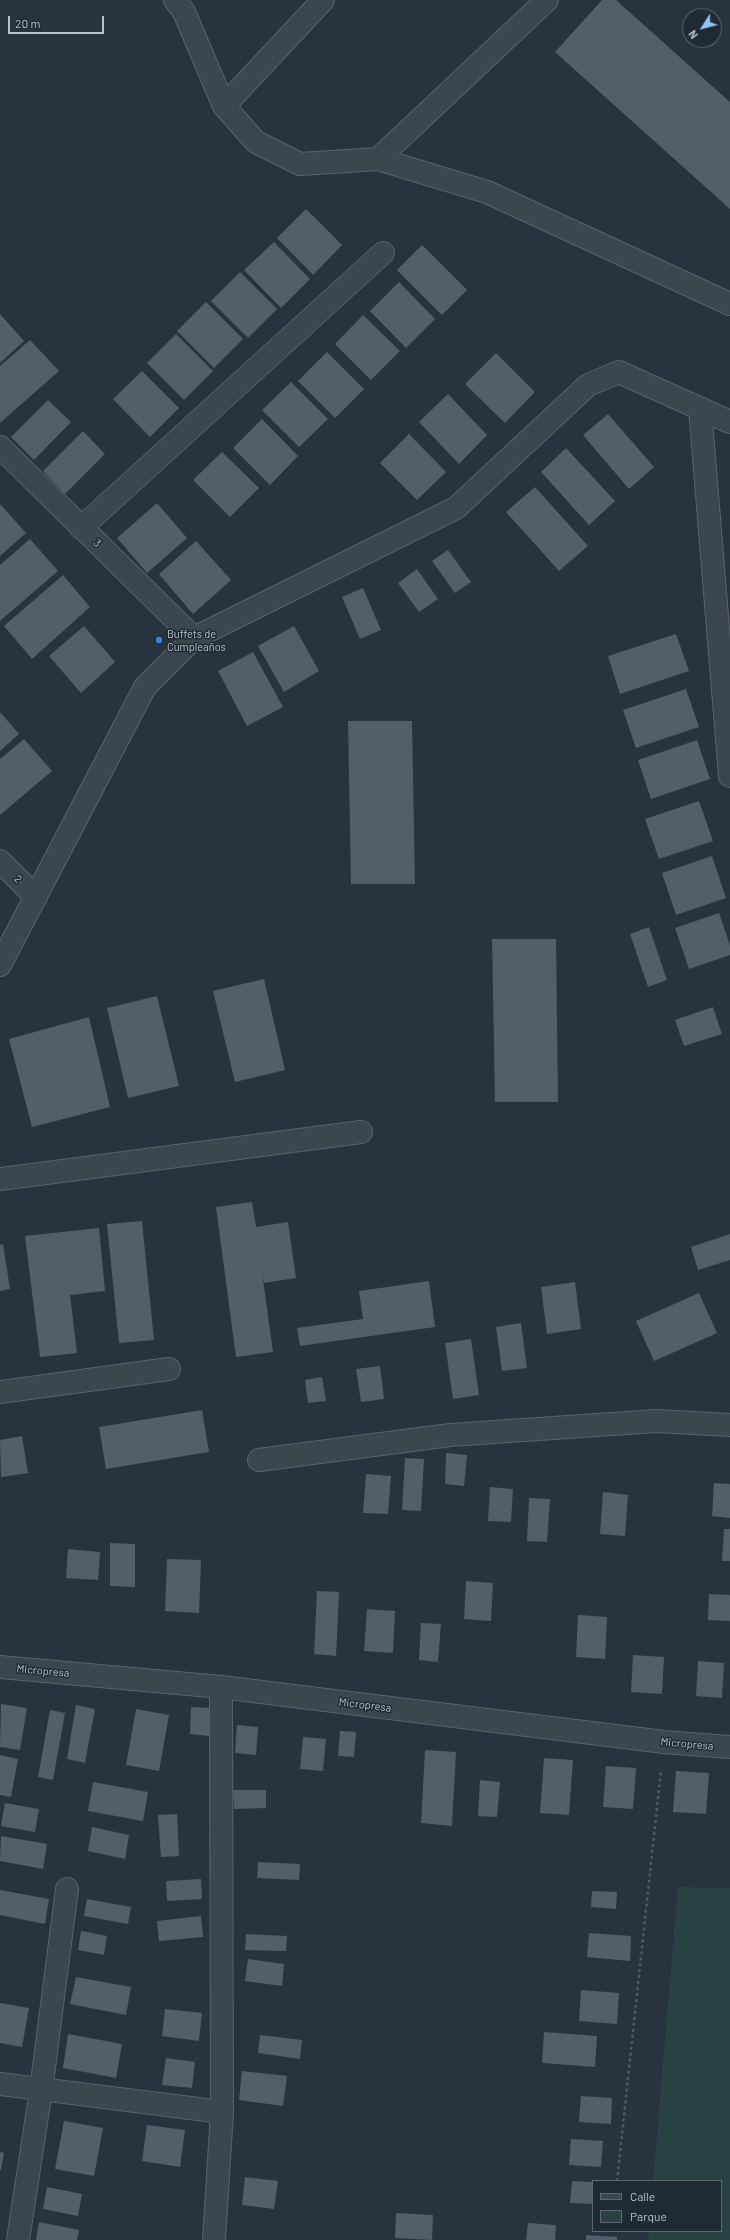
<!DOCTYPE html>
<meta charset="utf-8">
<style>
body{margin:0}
#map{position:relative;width:730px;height:2240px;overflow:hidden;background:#27343f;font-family:Barlow,sans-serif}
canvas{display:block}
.legend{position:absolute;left:592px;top:2180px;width:130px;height:52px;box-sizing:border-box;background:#1f2b34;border:1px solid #5c6770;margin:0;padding:5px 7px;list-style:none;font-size:12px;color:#b7c1ca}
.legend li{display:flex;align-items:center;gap:8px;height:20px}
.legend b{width:20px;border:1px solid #5c6770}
.north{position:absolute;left:682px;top:8px;width:40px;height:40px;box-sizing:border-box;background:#1f2b34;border:1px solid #5c6770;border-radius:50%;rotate:234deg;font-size:11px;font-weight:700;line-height:16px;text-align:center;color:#b7c1ca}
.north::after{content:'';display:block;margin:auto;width:14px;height:18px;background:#92c5f4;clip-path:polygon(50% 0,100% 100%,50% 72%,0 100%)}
.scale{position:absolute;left:8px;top:16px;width:96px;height:18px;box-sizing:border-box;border:2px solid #b7c1ca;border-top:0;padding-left:5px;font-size:12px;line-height:14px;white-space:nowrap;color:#b7c1ca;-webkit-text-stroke:3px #1f2b34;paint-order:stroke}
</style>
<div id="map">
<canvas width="730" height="2240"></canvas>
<ul class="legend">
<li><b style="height:5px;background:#3b464f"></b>Calle</li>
<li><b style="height:11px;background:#2a4241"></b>Parque</li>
</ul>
<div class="north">N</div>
<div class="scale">20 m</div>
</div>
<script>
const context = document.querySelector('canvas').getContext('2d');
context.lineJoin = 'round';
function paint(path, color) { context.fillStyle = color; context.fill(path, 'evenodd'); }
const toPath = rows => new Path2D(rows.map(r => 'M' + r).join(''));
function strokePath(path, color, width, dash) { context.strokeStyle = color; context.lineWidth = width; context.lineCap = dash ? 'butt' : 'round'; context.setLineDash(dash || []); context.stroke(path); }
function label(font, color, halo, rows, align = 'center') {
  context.font = font + ' Barlow,sans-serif'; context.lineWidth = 3; context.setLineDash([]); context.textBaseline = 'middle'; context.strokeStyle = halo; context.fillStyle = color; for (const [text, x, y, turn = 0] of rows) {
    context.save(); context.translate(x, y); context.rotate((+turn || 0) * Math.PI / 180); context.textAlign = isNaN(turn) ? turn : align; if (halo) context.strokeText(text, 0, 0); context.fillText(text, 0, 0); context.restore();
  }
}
paint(toPath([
 [678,1887,730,1888,730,2240,648,2240,649,2231,721,2231,721,2181,653,2181]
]), '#2a4241');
paint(toPath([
 [602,0,616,0,730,102,730,209,555,52],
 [306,209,342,245,313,275,277,238],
 [274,242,310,279,281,308,244,270],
 [422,245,467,290,442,315,397,270],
 [240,272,277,309,248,338,211,301],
 [399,282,435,319,406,348,370,311],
 [206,302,243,339,214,368,177,331],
 [0,314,24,341,0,363],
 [363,315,400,351,371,380,335,344],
 [176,334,213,371,184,400,147,363],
 [30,340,59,371,0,423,0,366],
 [327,352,364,389,335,418,298,381],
 [496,353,535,392,505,423,465,384],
 [142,371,179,408,150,437,113,399],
 [291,382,328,419,299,447,262,410],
 [448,394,487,435,459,464,419,422],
 [48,400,71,422,34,460,11,437],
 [608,414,654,467,629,489,583,435],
 [262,419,298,456,270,485,233,448],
 [83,431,105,454,65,494,43,471],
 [409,434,446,472,417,500,380,463],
 [566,448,615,501,589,525,541,472],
 [222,452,259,488,230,517,193,480],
 [535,487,588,546,559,571,506,512],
 [157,503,187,538,147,573,117,538],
 [0,504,26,533,0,556],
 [30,539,58,571,0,621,0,565],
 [196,541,231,580,193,614,159,574],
 [448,550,471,582,455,593,432,561],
 [417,569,438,599,419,612,398,583],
 [63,575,90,607,32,659,4,626],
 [363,588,381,630,360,639,342,597],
 [84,626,115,662,81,693,49,656],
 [294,626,319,671,284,692,258,646],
 [676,634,689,671,620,694,608,656],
 [253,652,283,707,247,726,218,671],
 [686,689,699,727,636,748,623,710],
 [0,712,19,734,0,751],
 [348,721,412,721,415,884,351,884],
 [24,739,52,771,0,815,0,759],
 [697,740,710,779,651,799,638,760],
 [699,801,713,841,659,859,645,819],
 [712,856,726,898,676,915,662,873],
 [719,913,730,945,730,955,689,969,675,928],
 [649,927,667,980,648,987,630,934],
 [492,939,556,939,558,1102,495,1102],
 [264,979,285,1070,235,1082,213,991],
 [157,996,179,1086,128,1098,107,1008],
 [713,1007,722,1034,684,1046,675,1020],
 [89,1017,110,1107,32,1127,9,1039],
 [252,1202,256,1227,288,1222,296,1278,264,1283,262,1272,273,1352,236,1357,216,1207],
 [142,1221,154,1340,119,1343,107,1224],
 [99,1228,105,1291,70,1295,77,1353,40,1357,25,1236],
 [730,1234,730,1260,698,1270,691,1247],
 [3,1244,10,1289,0,1291,0,1245],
 [429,1281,435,1327,300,1346,297,1328,363,1319,359,1291],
 [575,1282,581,1329,547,1334,541,1287],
 [699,1293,717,1333,654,1361,636,1321],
 [521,1323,527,1368,502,1371,496,1327],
 [471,1339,479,1395,453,1399,445,1343],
 [380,1366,384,1399,361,1402,356,1369],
 [322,1377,326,1401,308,1403,305,1380],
 [202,1410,209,1452,106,1469,99,1427],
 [22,1436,28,1473,1,1477,0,1440],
 [446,1453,467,1455,464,1486,445,1484],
 [405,1458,424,1459,421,1511,402,1510],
 [366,1474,391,1476,388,1514,363,1513],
 [714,1483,730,1484,730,1518,712,1516],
 [490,1487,513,1489,511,1522,488,1521],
 [603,1492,628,1495,625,1536,600,1534],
 [529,1498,550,1499,547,1542,527,1541],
 [724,1529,730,1529,730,1561,722,1561],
 [110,1543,135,1544,135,1587,110,1586],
 [68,1549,100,1552,98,1580,66,1578],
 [167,1559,201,1560,199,1613,165,1611],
 [466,1581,493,1583,491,1621,464,1619],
 [317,1591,339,1592,336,1656,314,1654],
 [709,1594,730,1595,730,1621,708,1620],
 [367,1609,395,1611,393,1653,364,1651],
 [578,1615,607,1617,605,1659,576,1657],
 [421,1623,441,1624,438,1662,419,1660],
 [633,1655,664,1657,662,1694,631,1692],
 [698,1661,724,1663,722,1698,696,1696],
 [1,1704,27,1708,20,1750,0,1747],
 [76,1705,95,1709,85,1763,67,1759],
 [191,1707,211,1708,209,1736,190,1734],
 [136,1709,169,1715,159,1771,126,1765],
 [50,1710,65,1713,53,1780,38,1777],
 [237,1725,258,1727,256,1755,235,1753],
 [340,1731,356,1732,354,1757,338,1756],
 [303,1737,326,1739,323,1771,300,1769],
 [425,1750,456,1752,452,1826,421,1823],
 [0,1755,18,1759,11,1797,0,1795],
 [544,1758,573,1760,569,1815,540,1813],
 [606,1766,636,1768,633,1809,603,1807],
 [676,1771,709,1773,706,1814,673,1812],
 [480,1780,500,1782,497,1817,478,1816],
 [93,1782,148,1792,143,1821,88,1811],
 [233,1790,266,1790,266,1808,234,1809],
 [5,1803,39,1809,35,1832,1,1826],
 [177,1814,179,1856,161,1857,158,1815],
 [92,1827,129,1835,125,1859,88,1851],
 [1,1836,47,1844,43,1869,0,1861],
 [258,1862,300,1864,299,1880,257,1878],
 [201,1879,202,1899,167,1901,166,1881],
 [0,1890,49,1899,45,1924,0,1915],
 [592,1891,617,1892,616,1909,591,1907],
 [87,1899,131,1907,128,1924,84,1916],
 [201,1916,203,1937,159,1941,157,1921],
 [81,1931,107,1936,104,1955,78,1950],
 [589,1933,631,1936,630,1961,587,1957],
 [246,1934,287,1936,286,1951,245,1950],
 [248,1959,284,1964,282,1986,245,1981],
 [76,1977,131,1987,126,2015,70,2004],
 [581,1990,619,1993,617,2024,579,2021],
 [0,2003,29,2008,22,2047,0,2043],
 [165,2009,202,2013,199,2041,162,2036],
 [544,2032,597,2036,595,2067,542,2063],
 [68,2034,122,2044,116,2078,63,2068],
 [260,2035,302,2040,300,2059,258,2053],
 [166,2058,195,2062,192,2088,162,2085],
 [242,2071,287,2076,283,2106,239,2100],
 [581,2096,612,2098,611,2124,579,2122],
 [64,2121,103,2128,94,2176,55,2169],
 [147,2125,185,2130,180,2167,142,2161],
 [571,2139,603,2141,601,2167,569,2165],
 [0,2152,4,2153,1,2170,0,2170],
 [245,2177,278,2181,274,2209,242,2205],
 [572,2181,593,2182,593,2204,570,2203],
 [47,2187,82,2194,78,2216,43,2209],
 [396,2213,433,2215,432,2240,395,2238],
 [39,2222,79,2230,77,2240,36,2240],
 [528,2223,556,2225,555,2240,526,2240],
 [586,2235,617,2237,617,2240,586,2240]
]), '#505f6a');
const minor = toPath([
 [175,0,184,12,224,106,256,142,300,164,378,159,487,192,730,304],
 [224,106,323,0],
 [378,159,547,0],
 [700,408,730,776],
 [0,447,194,638],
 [81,528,383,253],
 [0,861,36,897],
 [0,965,145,687,194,638,456,508,588,385,619,372,730,422],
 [0,1179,361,1132],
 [0,1392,169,1369],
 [259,1460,450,1435,656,1421,730,1425],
 [0,1667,221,1687,664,1742,730,1747],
 [0,2084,222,2112],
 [18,2240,41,2090,67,1889],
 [214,2240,222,2112,221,1687]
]);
strokePath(minor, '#58646d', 24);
strokePath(toPath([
 [617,2181,661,1770]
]), '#495e5e', 2.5, [3, 3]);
strokePath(minor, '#3b464f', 22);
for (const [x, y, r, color] of [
 [159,640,4,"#3f7fe0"]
]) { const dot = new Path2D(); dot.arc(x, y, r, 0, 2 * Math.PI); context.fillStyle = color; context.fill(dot); strokePath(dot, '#1f2b34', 1.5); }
label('11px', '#b7c1ca', '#1f2b34', [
 ["3",97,543,44],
 ["2",18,879,45],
 ["Micropresa",43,1671,5],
 ["Micropresa",365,1705,7],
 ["Micropresa",687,1744,5]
]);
label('11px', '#b7c1ca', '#1f2b34', [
 ["Buffets de",167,634],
 ["Cumpleaños",167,647]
], 'left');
</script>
